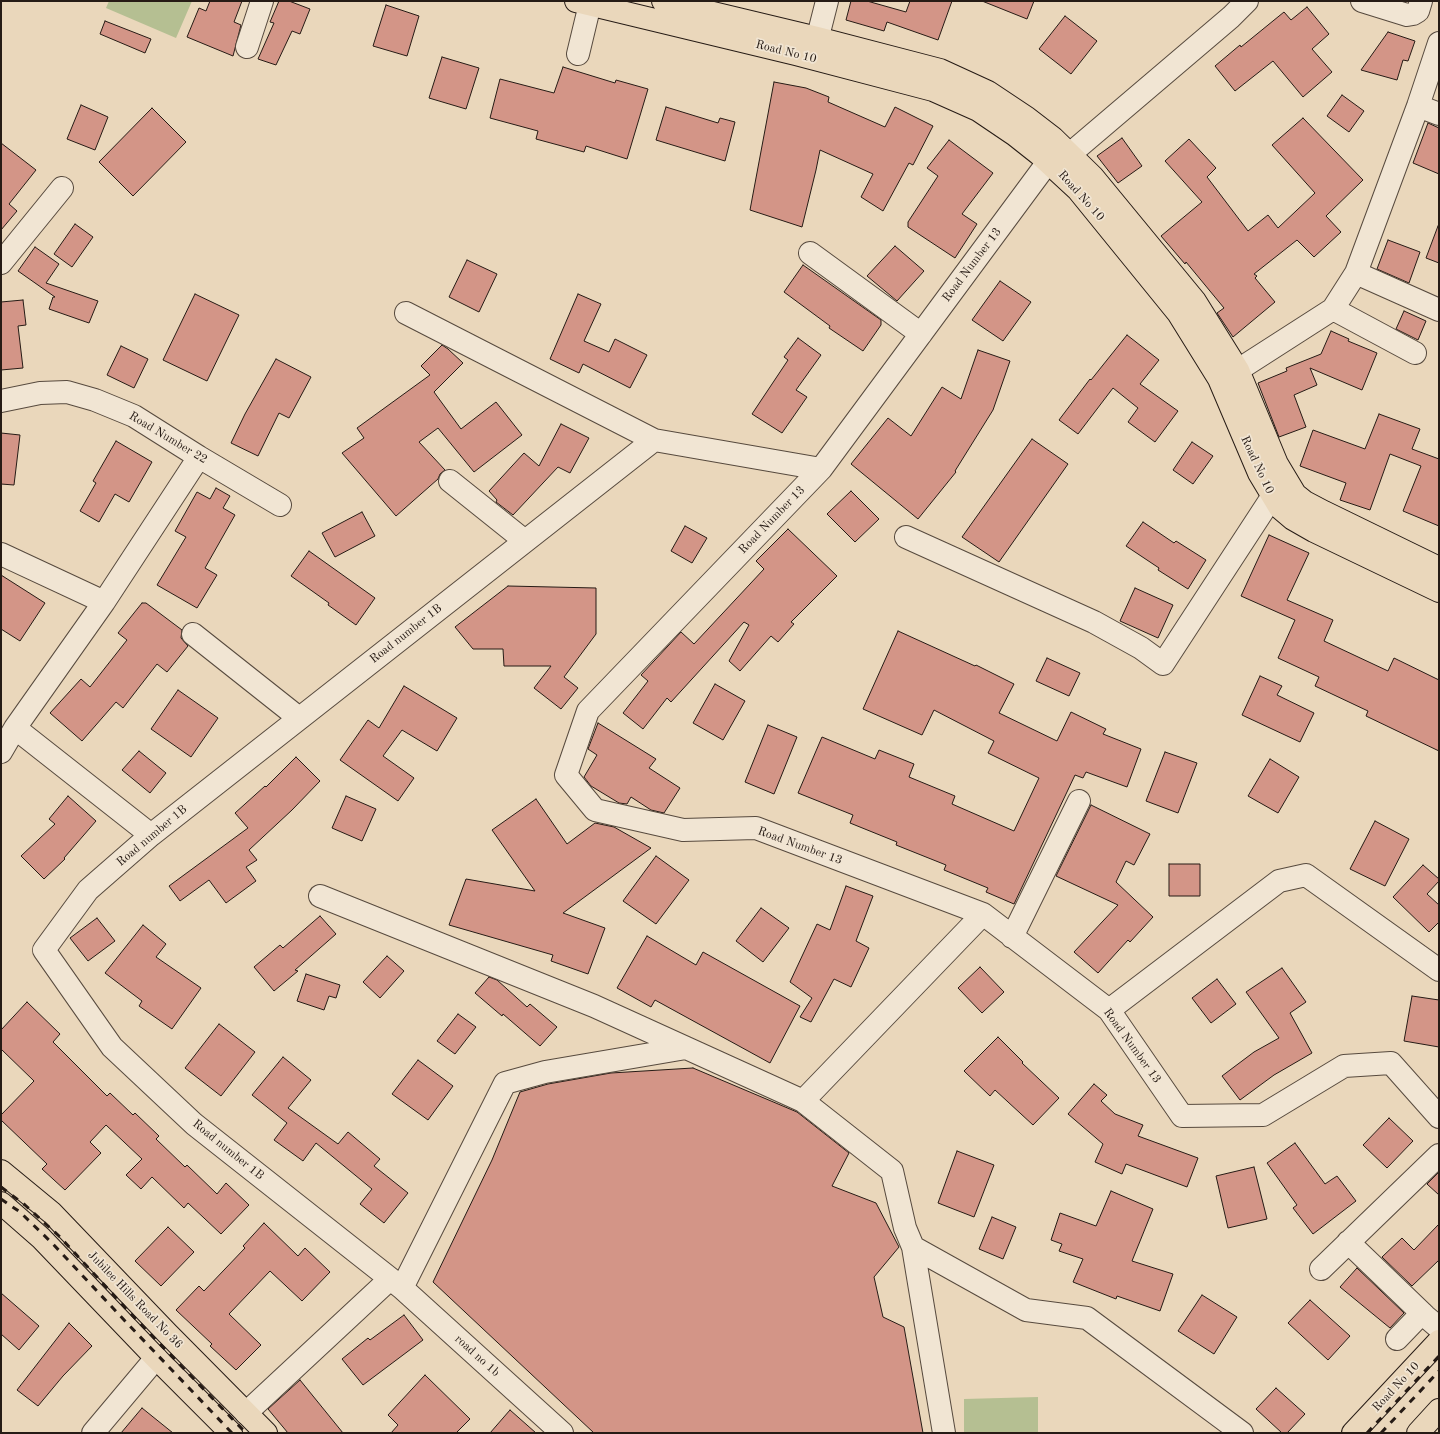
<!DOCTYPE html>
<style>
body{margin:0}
#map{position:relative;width:1440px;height:1434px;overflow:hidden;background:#ead7bb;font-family:"Old Standard TT",serif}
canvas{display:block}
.frame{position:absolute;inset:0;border:2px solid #261b15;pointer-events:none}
</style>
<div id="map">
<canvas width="1440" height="1434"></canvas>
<div class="frame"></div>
</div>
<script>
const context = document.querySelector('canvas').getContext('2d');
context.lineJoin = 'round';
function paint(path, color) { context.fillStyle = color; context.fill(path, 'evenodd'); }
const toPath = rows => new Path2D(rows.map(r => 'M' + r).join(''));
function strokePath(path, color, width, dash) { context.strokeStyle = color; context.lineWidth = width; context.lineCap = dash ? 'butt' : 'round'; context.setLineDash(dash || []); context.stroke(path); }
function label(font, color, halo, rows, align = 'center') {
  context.font = font + ' "Old Standard TT",serif'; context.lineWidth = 3.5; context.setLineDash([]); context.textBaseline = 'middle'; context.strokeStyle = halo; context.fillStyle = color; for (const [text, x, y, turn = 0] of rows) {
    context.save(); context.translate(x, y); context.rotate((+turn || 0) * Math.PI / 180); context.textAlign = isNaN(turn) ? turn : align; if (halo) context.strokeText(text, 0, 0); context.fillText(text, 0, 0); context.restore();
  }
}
paint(toPath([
 [109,1,192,1,176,38,106,8],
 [1038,1397,1038,1433,964,1433,964,1399]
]), '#b5bf92');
const building = toPath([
 [210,1,242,1,234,22,241,25,233,56,187,37,199,8,206,11,210,1],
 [279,1,289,1,310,9,300,34,292,31,276,65,258,59,274,23,270,22,279,1],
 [851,1,867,1,906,12,910,1,952,1,938,40,887,22,884,31,846,20,851,1],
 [982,1,1034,1,1027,19,982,1],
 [386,5,419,16,407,56,373,46,386,5],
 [1307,7,1329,34,1312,49,1332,72,1303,97,1273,61,1235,91,1215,66,1240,45,1241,47,1284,12,1291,20,1307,7],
 [1065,16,1097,41,1071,74,1039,49,1065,16],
 [105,21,151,39,145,53,100,34,105,21],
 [1388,32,1415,41,1408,61,1403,60,1397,80,1361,70,1388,32],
 [442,57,479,68,466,109,429,98,442,57],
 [563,67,615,83,616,80,648,89,627,159,586,146,584,152,536,139,538,131,490,118,500,79,554,93,563,67],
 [774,82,806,88,829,97,828,102,885,127,895,107,933,126,913,165,909,163,883,211,861,197,873,174,820,150,816,170,802,227,750,210,774,82],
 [1342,95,1364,111,1349,132,1327,116,1342,95],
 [81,105,108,117,95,150,67,139,81,105],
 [666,107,718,123,720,118,735,122,725,161,656,140,666,107],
 [152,108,186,142,133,196,99,162,152,108],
 [1303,118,1363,180,1326,216,1341,232,1314,257,1297,240,1254,274,1257,276,1255,278,1275,302,1233,337,1217,313,1224,308,1186,262,1185,264,1161,236,1202,202,1165,161,1189,139,1216,168,1207,177,1248,231,1268,215,1278,228,1315,193,1272,145,1303,118],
 [1428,123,1439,128,1439,174,1413,163,1428,123],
 [1122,138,1142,166,1118,183,1097,156,1122,138],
 [949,140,993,173,962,214,977,224,955,258,908,227,908,222,938,176,927,168,949,140],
 [1,143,36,170,9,204,17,211,1,230,1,143],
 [75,224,93,237,72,267,54,254,75,224],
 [1438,226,1439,226,1439,263,1426,258,1438,226],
 [1388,240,1420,252,1409,283,1377,269,1388,240],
 [895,246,924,271,897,301,867,276,895,246],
 [35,247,59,264,46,283,98,301,89,323,49,309,53,297,55,297,18,271,35,247],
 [467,260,497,274,479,312,449,297,467,260],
 [803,265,881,320,881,325,863,351,829,328,830,326,784,292,803,265],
 [1000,281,1031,302,1003,341,972,320,1000,281],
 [195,294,239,315,207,381,163,360,195,294],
 [578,294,601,304,584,341,609,352,615,339,647,355,630,388,583,364,579,373,550,359,578,294],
 [23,300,26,325,18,326,23,368,1,370,1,302,23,300],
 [1404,311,1426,321,1418,340,1396,329,1404,311],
 [1331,331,1349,339,1348,341,1377,353,1362,390,1310,368,1317,385,1294,395,1306,427,1279,437,1258,383,1287,371,1286,368,1321,354,1331,331],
 [1127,335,1159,360,1140,384,1178,411,1155,442,1128,422,1138,408,1113,388,1078,434,1059,420,1090,379,1091,380,1127,335],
 [798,338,821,355,796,390,807,397,782,433,752,414,788,360,784,357,798,338],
 [442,345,448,349,463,363,434,392,461,429,496,402,522,435,474,472,438,428,419,442,445,470,440,474,438,479,396,516,342,453,364,438,357,428,430,375,421,366,442,345],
 [121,346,148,359,134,388,107,375,121,346],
 [978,350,1010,361,993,410,955,471,956,472,918,519,851,464,888,418,911,436,942,387,961,399,978,350],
 [276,359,311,377,289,418,279,413,258,456,231,443,245,414,276,359],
 [1379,414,1420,429,1412,449,1439,459,1439,526,1403,511,1421,466,1390,454,1370,510,1340,500,1346,483,1300,466,1313,430,1365,449,1379,414],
 [561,424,589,438,570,473,558,467,513,515,496,502,497,500,489,491,524,453,539,466,561,424],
 [1,433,20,435,14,485,1,484,1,433],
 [1032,439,1068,464,999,562,962,537,1032,439],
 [116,441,152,462,129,502,115,494,99,522,80,511,96,483,93,481,116,441],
 [1192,442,1213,456,1193,484,1173,470,1192,442],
 [216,488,230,496,223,508,235,515,205,568,217,575,197,608,157,585,186,537,175,531,197,492,210,499,216,488],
 [851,491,879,519,855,542,827,514,851,491],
 [362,512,375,536,335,557,322,533,362,512],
 [1143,522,1174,543,1176,541,1206,560,1188,589,1158,570,1159,568,1126,546,1143,522],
 [685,526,707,538,692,563,671,551,685,526],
 [788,529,837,576,791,622,794,624,778,642,771,636,740,671,729,661,749,625,744,622,671,702,667,698,643,729,623,713,648,681,641,675,681,632,694,644,764,569,756,561,788,529],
 [1269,535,1309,553,1287,600,1333,620,1324,641,1388,671,1394,658,1439,680,1439,751,1366,716,1368,711,1315,686,1319,677,1278,658,1295,620,1241,596,1269,535],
 [309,551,375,598,356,625,328,605,329,603,291,576,309,551],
 [1,575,45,603,20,641,1,629,1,575],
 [508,586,596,588,596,634,564,677,578,688,561,709,534,688,551,666,504,666,503,649,473,649,455,627,508,586],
 [1135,588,1173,605,1158,638,1120,621,1135,588],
 [142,603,146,603,182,630,181,638,188,646,167,672,157,664,123,708,116,702,82,741,50,713,81,679,90,687,127,640,118,633,142,603],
 [898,631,975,666,976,665,1014,684,999,713,1057,741,1071,712,1106,729,1103,734,1141,749,1127,787,1086,772,1083,778,1075,775,1014,904,986,892,988,888,944,870,946,865,896,845,897,842,850,823,853,815,798,793,822,737,875,759,879,750,914,764,909,777,955,796,952,804,1014,831,1039,778,988,753,994,741,934,710,922,735,863,709,898,631],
 [1047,658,1080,673,1069,696,1036,681,1047,658],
 [1260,676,1282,686,1277,695,1314,713,1300,742,1242,715,1260,676],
 [715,684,745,701,723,740,693,723,715,684],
 [404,686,457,718,437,751,402,730,383,756,414,778,398,801,340,760,368,720,379,728,404,686],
 [178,690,218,718,191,757,151,729,178,690],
 [598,723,656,759,649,768,680,788,664,813,651,810,631,797,627,804,619,803,591,786,584,777,597,755,588,749,598,723],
 [768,725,797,737,774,794,745,782,768,725],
 [139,751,166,773,150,793,122,770,139,751],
 [1165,752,1197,763,1178,813,1146,801,1165,752],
 [296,757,320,781,292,810,249,850,257,860,246,867,256,881,226,903,209,880,180,901,169,886,248,828,235,813,265,786,266,787,296,757],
 [1270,759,1299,777,1278,813,1248,796,1270,759],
 [68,796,96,821,64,858,65,859,44,879,21,856,55,824,49,819,68,796],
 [346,796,376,809,362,841,332,828,346,796],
 [536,799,567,844,595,823,614,827,651,848,563,913,605,928,588,974,551,961,553,955,449,925,466,879,535,891,492,830,536,799],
 [1091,805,1150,834,1134,865,1126,861,1116,882,1153,917,1130,942,1128,940,1098,973,1074,952,1118,905,1056,876,1091,805],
 [1375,821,1409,839,1385,886,1350,869,1375,821],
 [656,856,689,880,656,924,623,901,656,856],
 [1169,864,1200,864,1200,896,1169,896,1169,864],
 [1423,865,1439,879,1439,881,1427,894,1439,905,1439,922,1429,932,1393,897,1423,865],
 [846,886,873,896,856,941,869,948,851,987,834,979,811,1022,800,1017,812,998,790,982,817,924,830,930,846,886],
 [761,908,789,928,763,962,736,941,761,908],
 [320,916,336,934,295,970,298,971,274,991,254,967,280,945,283,948,320,916],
 [97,918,115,941,88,961,70,938,97,918],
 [143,925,166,944,156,957,201,988,172,1029,139,1006,142,1001,105,973,143,925],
 [647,936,696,965,703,952,800,1006,770,1063,655,1000,651,1007,617,988,647,936],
 [387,956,404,971,380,998,363,982,387,956],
 [980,967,1004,992,982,1013,958,988,980,967],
 [1282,968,1306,1002,1290,1013,1312,1053,1274,1075,1240,1100,1222,1076,1254,1052,1279,1038,1246,992,1282,968],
 [306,974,340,985,336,998,329,996,324,1010,297,1001,306,974],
 [489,977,497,980,527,1007,530,1004,557,1027,540,1046,503,1014,502,1016,475,993,489,977],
 [1217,979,1236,1004,1211,1023,1192,998,1217,979],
 [1412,996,1439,1000,1439,1047,1404,1041,1412,996],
 [27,1002,60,1034,53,1042,107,1096,110,1093,133,1115,135,1113,159,1136,156,1139,185,1167,187,1165,217,1194,226,1183,249,1205,221,1234,188,1203,184,1208,152,1177,141,1189,126,1175,142,1159,106,1125,90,1142,101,1153,65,1190,42,1169,47,1164,1,1120,1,1115,34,1081,1,1049,1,1030,27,1002],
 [458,1014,476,1027,455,1054,437,1041,458,1014],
 [219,1024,255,1052,221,1096,185,1068,219,1024],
 [998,1037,1023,1062,1022,1063,1059,1098,1033,1125,995,1090,990,1096,964,1071,998,1037],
 [283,1057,311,1080,288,1108,338,1144,348,1132,380,1159,374,1166,408,1193,384,1223,360,1204,372,1189,316,1143,303,1161,274,1140,287,1123,252,1095,283,1057],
 [418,1060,453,1086,428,1120,392,1094,418,1060],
 [693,1068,797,1112,849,1153,832,1186,876,1203,899,1247,874,1277,883,1317,904,1327,923,1433,594,1433,433,1282,492,1160,520,1092,548,1084,611,1073,693,1068],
 [1094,1084,1107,1095,1101,1101,1115,1114,1143,1125,1138,1136,1198,1158,1187,1187,1126,1164,1122,1174,1095,1162,1103,1144,1068,1114,1094,1084],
 [1389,1118,1413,1141,1387,1168,1363,1145,1389,1118],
 [1295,1143,1325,1184,1337,1176,1356,1201,1313,1234,1293,1208,1297,1205,1267,1163,1295,1143],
 [957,1151,994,1165,974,1217,938,1203,957,1151],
 [1254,1167,1267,1219,1228,1228,1216,1176,1254,1167],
 [1439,1172,1439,1195,1427,1184,1439,1172],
 [1111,1191,1153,1209,1132,1261,1173,1274,1160,1311,1117,1296,1116,1299,1073,1282,1083,1259,1059,1251,1062,1244,1051,1240,1060,1213,1096,1226,1111,1191],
 [992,1217,1016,1227,1003,1259,979,1249,992,1217],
 [264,1223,298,1256,305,1248,330,1272,302,1301,270,1271,229,1314,261,1345,236,1370,210,1346,212,1344,176,1310,199,1286,204,1291,245,1248,243,1246,264,1223],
 [1439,1224,1439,1260,1412,1286,1382,1257,1402,1238,1414,1250,1439,1224],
 [168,1227,194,1252,161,1286,135,1261,168,1227],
 [1357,1268,1404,1313,1390,1328,1340,1287,1357,1268],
 [1,1293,39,1326,19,1350,1,1334,1,1293],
 [1202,1295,1237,1317,1214,1354,1178,1331,1202,1295],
 [1310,1300,1350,1336,1328,1360,1288,1323,1310,1300],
 [404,1315,423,1340,363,1385,342,1359,368,1338,370,1340,404,1315],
 [69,1323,92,1346,63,1376,38,1406,17,1390,69,1323],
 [425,1375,470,1419,456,1433,391,1433,398,1425,388,1415,425,1375],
 [300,1380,343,1433,288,1433,268,1409,300,1380],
 [1276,1388,1305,1414,1287,1433,1282,1433,1256,1409,1276,1388],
 [142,1408,173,1433,121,1433,142,1408],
 [510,1410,536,1433,490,1433,510,1410]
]);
paint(building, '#d39587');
strokePath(building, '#261b15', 1);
const minor = toPath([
 [1362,1,1407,15,1413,14,1418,11,1421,1],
 [247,47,262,1],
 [578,54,590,4],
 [813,56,827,1],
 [1418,106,1439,114],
 [1070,154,1231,17,1247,1],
 [1048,162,821,469,588,711,566,775,595,810,683,830,756,828,983,914,1109,1010,1182,1116,1263,1115,1344,1066,1391,1063,1439,1117],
 [810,253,921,334],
 [1,263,62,188],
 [1356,273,1439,310],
 [1333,309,1415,353],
 [406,313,654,440,821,469],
 [1238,370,1333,309,1356,273,1418,106,1439,43],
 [1,401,40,393,67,392,95,400,134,416,199,457,280,505],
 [450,481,525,541],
 [906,537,1094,622,1141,648,1163,664,1272,497],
 [1,554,104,602],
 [193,634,299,718],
 [15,728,151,835],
 [1,752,15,728,104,602,199,457],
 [320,896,594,1006,803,1101,892,1171,905,1228,913,1247,1026,1310,1087,1318,1242,1433],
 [1012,937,1079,801],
 [1109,1010,1279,881,1306,875,1439,970],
 [803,1101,983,914],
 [1348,1242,1425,1316,1439,1328],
 [913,1247,944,1433],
 [1321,1269,1439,1155],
 [402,1288,505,1083,545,1072,686,1048],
 [1397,1339,1422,1313],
 [246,1413,390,1279],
 [93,1433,156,1358],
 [562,1433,402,1288,194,1124,112,1047,44,950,88,890,151,835,654,440]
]);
const major = toPath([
 [576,1,796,54,933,90,978,110,1015,135,1039,154,1078,190,1178,313,1219,379,1259,473,1280,508,1293,519,1314,531,1439,591],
 [663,1,817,38,940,70,988,92,1027,118,1053,138,1093,177,1195,301,1238,370,1277,464,1295,494,1305,502,1324,512,1439,568],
 [1,1171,52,1213,167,1333,266,1433],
 [1,1203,41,1238,156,1358,231,1433],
 [1353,1433,1439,1341],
 [1418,1433,1439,1410]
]);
strokePath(minor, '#574a3e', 24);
strokePath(major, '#261b15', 24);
strokePath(minor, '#f1e5d3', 22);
strokePath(major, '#ead7bb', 22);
strokePath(toPath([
 [1,1187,25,1205,59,1236,133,1316,246,1433],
 [1,1199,20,1212,52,1243,126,1322,232,1433],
 [1367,1433,1439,1356],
 [1381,1433,1439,1371]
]), '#261b15', 3, [7, 7]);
label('12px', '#261b15', '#f1e5d3', [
 ["Road No 10",786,52,14],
 ["Road No 10",1081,196,48],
 ["Road Number 13",972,265,-53],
 ["Road Number 22",168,438,31],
 ["Road No 10",1257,465,65],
 ["Road Number 13",772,520,-46],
 ["Road number 1B",406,634,-38],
 ["Road number 1B",152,836,-40],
 ["Road Number 13",800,846,20],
 ["Road Number 13",1132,1046,54],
 ["Road number 1B",228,1150,39],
 ["Jubilee Hills Road No 36",135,1300,46],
 ["road no 1b",477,1356,42],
 ["Road No 10",1396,1387,-47]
]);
</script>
